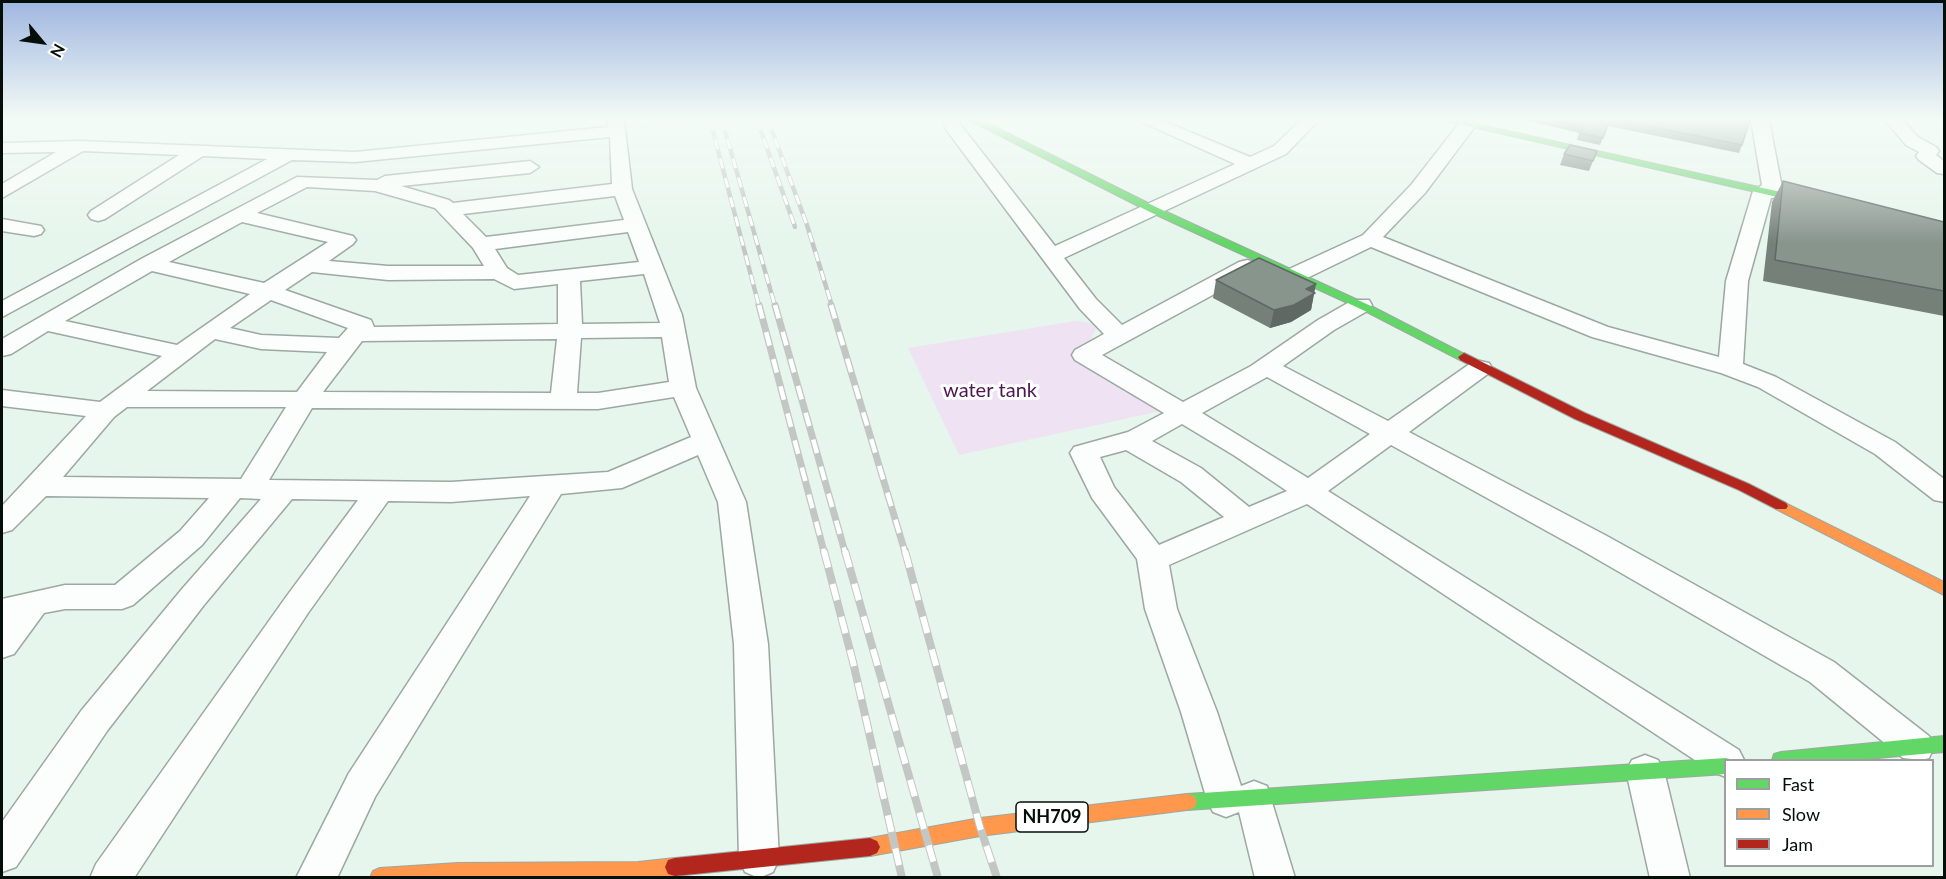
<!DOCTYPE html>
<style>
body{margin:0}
#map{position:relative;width:1946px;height:879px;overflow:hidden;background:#e6f6ec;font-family:Lato,sans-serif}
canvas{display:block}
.frame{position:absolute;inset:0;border:3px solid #050e09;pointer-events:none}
.legend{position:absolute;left:1724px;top:759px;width:210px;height:108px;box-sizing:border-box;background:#fff;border:2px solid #9b9f9d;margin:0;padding:8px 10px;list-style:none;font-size:18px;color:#050e09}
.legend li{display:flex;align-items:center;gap:12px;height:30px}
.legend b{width:30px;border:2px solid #9b9f9d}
.north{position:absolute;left:12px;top:12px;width:60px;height:60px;-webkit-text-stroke:4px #fff;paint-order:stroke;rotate:119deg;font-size:16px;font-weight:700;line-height:24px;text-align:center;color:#050e09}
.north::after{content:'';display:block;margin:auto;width:21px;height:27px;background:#050e09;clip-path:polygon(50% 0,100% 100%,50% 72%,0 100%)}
</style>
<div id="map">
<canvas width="1946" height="879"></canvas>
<div class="frame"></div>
<ul class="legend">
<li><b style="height:8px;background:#63d668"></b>Fast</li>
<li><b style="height:8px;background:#ff974d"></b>Slow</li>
<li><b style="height:8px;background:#b3261e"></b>Jam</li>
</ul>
<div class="north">N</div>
</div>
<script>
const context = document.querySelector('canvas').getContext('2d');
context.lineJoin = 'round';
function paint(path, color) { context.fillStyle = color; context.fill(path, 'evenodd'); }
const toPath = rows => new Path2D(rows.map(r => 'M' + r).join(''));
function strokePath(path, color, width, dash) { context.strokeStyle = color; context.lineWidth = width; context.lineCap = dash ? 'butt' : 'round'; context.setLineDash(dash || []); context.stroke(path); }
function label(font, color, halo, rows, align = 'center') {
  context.font = font + ' Lato,sans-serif'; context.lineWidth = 6; context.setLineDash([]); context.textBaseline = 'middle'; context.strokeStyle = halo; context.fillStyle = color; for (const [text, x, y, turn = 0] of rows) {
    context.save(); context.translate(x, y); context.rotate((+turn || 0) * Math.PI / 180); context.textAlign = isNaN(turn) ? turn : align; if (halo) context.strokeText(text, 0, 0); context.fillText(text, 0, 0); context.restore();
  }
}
paint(toPath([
 [1076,321,1098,324,1086,349,1161,411,959,455,908,348]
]), '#efe2f3');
const street = toPath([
 [607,120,624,120,632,189,682,315,696,388,746,502,768,644,779,859,773,872,759,878,745,872,739,859,734,644,718,502,698,455,622,488,561,494,375,797,337,878,296,878,349,773,530,496,451,502,388,501,308,613,134,878,90,878,96,864,286,597,358,500,292,499,204,605,107,731,16,867,2,872,2,822,81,711,182,589,261,499,240,498,202,545,133,605,122,609,65,609,44,613,14,654,2,658,2,599,65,585,115,585,180,531,209,498,46,496,12,530,2,533,2,506,86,416,2,406,2,390,100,402,162,356,48,331,11,354,2,356,2,339,141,259,297,177,377,180,385,176,530,161,539,167,530,173,401,186,449,200,453,203,612,184,610,137,355,162,292,160,2,317,2,301,267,159,203,156,105,219,98,221,91,219,88,215,91,211,179,155,83,151,2,198,2,184,56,152,2,153,2,143,80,141,355,152,608,127,607,120],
 [307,187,375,191,435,208,473,248,484,266,388,266,329,261,353,244,356,240,353,236,257,213,307,187],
 [615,196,624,220,486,237,463,214,615,196],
 [242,222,328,242,264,283,169,262,242,222],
 [628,232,639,262,518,275,507,268,495,249,628,232],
 [152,271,250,294,177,345,65,321,152,271],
 [312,272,388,280,494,279,514,289,558,284,558,324,374,327,371,320,285,290,312,272],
 [644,274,660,323,582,324,580,281,644,274],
 [271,300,348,328,339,338,261,335,230,328,271,300],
 [662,337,669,382,598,393,577,393,581,338,662,337],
 [215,339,261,349,327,352,297,392,147,391,215,339],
 [557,339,551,393,323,392,362,341,557,339],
 [674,397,691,437,608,472,451,482,269,480,312,408,598,409,674,397],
 [127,407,286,407,241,479,63,477,114,417,127,407],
 [943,120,960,120,960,124,1055,246,1235,164,1137,120,1161,120,1250,157,1274,146,1301,120,1319,120,1286,154,1064,258,1096,299,1122,325,1239,262,1247,260,1255,262,1258,267,1255,272,1102,355,1183,402,1251,366,1318,320,1353,300,1369,300,1372,305,1369,310,1334,330,1283,366,1388,421,1471,363,1480,361,1489,363,1492,368,1489,373,1409,432,1605,535,1834,662,1929,736,1934,747,1929,758,1922,760,1903,758,1810,682,1583,551,1391,445,1328,491,1739,750,1744,760,1726,760,1726,777,1713,772,1307,504,1169,565,1177,609,1217,712,1241,786,1254,781,1267,786,1295,878,1255,878,1239,812,1226,817,1213,812,1207,800,1181,712,1145,609,1137,559,1092,498,1070,453,1074,447,1128,432,1164,413,1075,360,1072,355,1075,350,1104,334,1080,309,945,128,943,120],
 [1267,377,1370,434,1308,478,1202,413,1267,377],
 [1182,424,1235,456,1287,491,1249,507,1201,468,1152,441,1182,424],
 [1126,450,1181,482,1224,517,1159,545,1114,487,1100,457,1126,450],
 [1470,120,1476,125,1425,193,1383,237,1608,327,1719,357,1726,281,1753,191,1762,185,1751,120,1769,120,1783,193,1780,197,1771,198,1748,281,1743,364,1776,377,1895,442,1944,479,1944,502,1934,500,1875,454,1758,387,1721,373,1592,337,1371,247,1303,280,1287,280,1284,275,1287,270,1363,235,1411,185,1461,121,1470,120],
 [1885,120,1903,120,1918,137,1936,147,1939,151,1936,155,1944,161,1944,174,1937,173,1919,160,1916,156,1919,152,1906,145,1885,120],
 [2,219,41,226,44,230,41,234,34,236,2,231,2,219],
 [1645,755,1658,760,1664,771,1690,878,1650,878,1626,771,1632,760,1645,755]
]);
const fast = toPath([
 [969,120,981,120,1158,208,1373,307,1470,357,1468,360,1460,360,1365,311,1150,212,969,120],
 [1442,120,1459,120,1821,201,1826,204,1821,207,1442,120],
 [1944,736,1944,752,1856,760,1772,760,1774,754,1781,752,1944,736],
 [1726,758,1733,760,1726,760,1726,774,1187,810,1180,808,1177,802,1180,796,1187,794,1726,758]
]);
const slow = toPath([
 [1781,501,1944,582,1944,595,1776,509,1774,506,1776,503,1781,501],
 [1187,794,1194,796,1197,802,1194,808,1187,810,980,836,870,856,863,853,860,847,863,841,870,838,980,818,1187,794],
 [675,858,682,860,685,867,682,874,665,878,370,878,373,871,380,868,458,863,638,862,675,858]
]);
const jam = toPath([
 [1464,353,1585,413,1749,484,1786,503,1788,506,1786,509,1776,509,1739,490,1575,419,1460,360,1458,357,1464,353],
 [870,838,877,841,880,847,877,853,870,856,675,876,668,874,665,867,668,860,675,858,870,838]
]);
strokePath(street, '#9ca8a1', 3);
strokePath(fast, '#9ca8a1', 2);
strokePath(slow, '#9ca8a1', 2);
strokePath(jam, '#9ca8a1', 2);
strokePath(toPath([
 [798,120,803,120],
 [636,128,698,120]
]), '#dadfdc', 3, [1, 3]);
paint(street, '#fbfefc');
paint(fast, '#63d668');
paint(slow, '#ff974d');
paint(jam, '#b3261e');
const railFar2 = toPath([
 [710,120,759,306],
 [722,120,775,306],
 [757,120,795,227],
 [768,120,807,225,832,306]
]);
const railFar1 = toPath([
 [759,305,824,552],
 [775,305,845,552],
 [831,305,905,552]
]);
const rail = toPath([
 [824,551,853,662,902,878],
 [845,551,938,878],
 [905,551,980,827,997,878]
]);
strokePath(railFar2, '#c2c7c4', 4.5);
strokePath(railFar1, '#c2c7c4', 7);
strokePath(rail, '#c2c7c4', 8);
strokePath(railFar2, '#fff', 3, [10]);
strokePath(railFar1, '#fff', 4.5, [14]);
strokePath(rail, '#fff', 6, [17]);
paint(toPath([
 [1524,120,1750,120,1742,145,1739,153,1608,126,1600,145,1577,140,1579,133],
 [1597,151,1589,171,1560,165,1564,154],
 [1783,181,1944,222,1944,316,1763,281,1772,202],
 [1216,280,1314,292,1311,310,1291,322,1270,328,1213,298]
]), '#758079');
paint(toPath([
 [1316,284,1311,310,1291,322,1270,328,1274,310,1306,289]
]), '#5f6863');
const building = toPath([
 [1557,120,1610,120,1603,138,1580,133,1584,127,1557,120],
 [1619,120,1750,120,1742,145,1619,120],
 [1570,145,1597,151,1593,161,1564,154,1570,145],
 [1783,181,1944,222,1944,291,1775,260,1783,181],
 [1259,258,1316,284,1306,289,1315,293,1294,305,1274,310,1216,280,1259,258]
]);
paint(building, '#88958d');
strokePath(building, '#5f6863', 1.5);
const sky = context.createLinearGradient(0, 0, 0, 243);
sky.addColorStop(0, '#9fb6e0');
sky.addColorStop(0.49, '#f4fbf6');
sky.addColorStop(1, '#f4fbf600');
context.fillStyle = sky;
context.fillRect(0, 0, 1946, 243);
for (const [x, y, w] of [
 [1052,817,72]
]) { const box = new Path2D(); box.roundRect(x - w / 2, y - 15, w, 30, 4.5); context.fillStyle = '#fff'; context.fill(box); strokePath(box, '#050e09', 1.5); }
label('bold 18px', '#050e09', null, [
 ["NH709",1052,817]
]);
label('20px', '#4d1851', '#fff', [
 ["water tank",990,391]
]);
</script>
